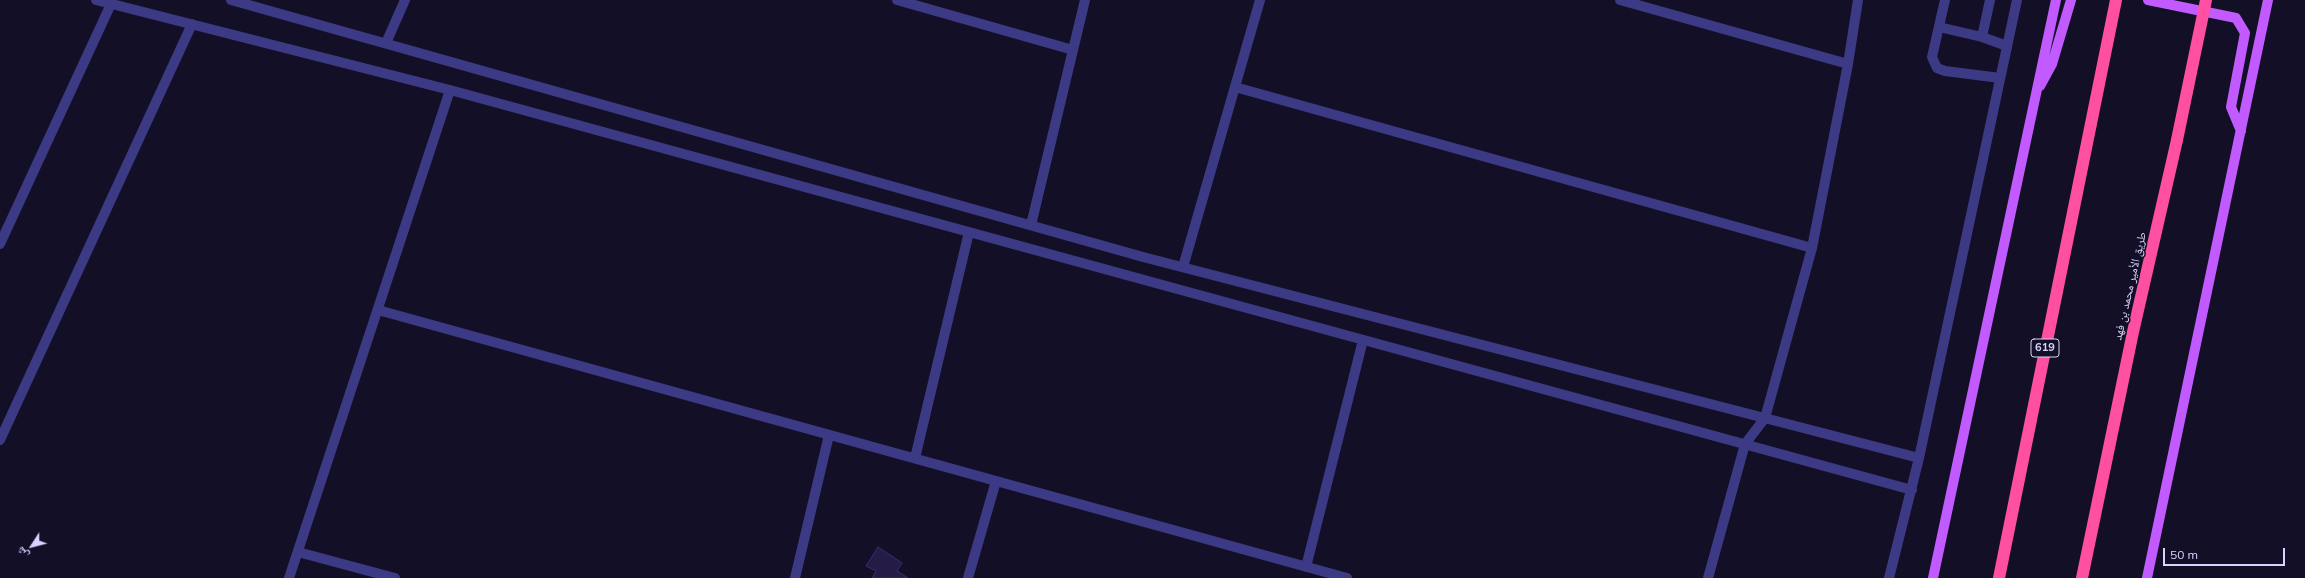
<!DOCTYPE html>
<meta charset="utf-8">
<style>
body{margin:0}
#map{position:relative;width:2305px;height:578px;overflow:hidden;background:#130f26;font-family:Mulish,"Noto Naskh Arabic",sans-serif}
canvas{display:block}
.north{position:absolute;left:12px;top:526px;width:40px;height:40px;-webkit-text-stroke:3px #130f26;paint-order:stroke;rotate:234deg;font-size:11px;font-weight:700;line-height:16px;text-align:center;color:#d9d4ff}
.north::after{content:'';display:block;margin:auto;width:14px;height:18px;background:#d9d4ff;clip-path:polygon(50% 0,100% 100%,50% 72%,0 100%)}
.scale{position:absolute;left:2163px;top:548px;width:122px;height:18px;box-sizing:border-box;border:2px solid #d9d4ff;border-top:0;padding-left:5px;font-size:12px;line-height:14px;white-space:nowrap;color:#d9d4ff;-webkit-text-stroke:3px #130f26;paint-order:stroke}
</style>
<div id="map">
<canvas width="2305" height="578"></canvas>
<div class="north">ش</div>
<div class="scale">50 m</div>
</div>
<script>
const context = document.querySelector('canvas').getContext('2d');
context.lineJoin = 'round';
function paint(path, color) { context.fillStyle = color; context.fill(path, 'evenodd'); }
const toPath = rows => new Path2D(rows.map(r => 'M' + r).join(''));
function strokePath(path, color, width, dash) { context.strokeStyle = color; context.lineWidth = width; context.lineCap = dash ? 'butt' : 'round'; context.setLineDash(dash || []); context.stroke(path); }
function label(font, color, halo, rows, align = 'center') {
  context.font = font + ' Mulish,"Noto Naskh Arabic",sans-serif'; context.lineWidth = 3; context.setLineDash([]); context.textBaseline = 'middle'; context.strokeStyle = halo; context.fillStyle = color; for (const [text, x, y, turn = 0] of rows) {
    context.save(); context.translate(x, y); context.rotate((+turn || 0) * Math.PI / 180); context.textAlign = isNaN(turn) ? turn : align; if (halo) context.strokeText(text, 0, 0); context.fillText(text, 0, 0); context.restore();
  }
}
const building = toPath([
 [878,547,902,563,897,571,908,578,872,578,876,571,866,566,878,547]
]);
paint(building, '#241b47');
strokePath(building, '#3b2d73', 1);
strokePath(toPath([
 [96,0,450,90,1912,490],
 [231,0,1143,257,1919,458],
 [897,0,1073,50],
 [1620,0,1848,64],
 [1945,0,1932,57,1937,68,1945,71,2000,78],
 [1939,27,1982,37,2007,46],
 [1982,37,1990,0],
 [386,43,405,0],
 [1235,87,1812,248],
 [1031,225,1085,0],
 [0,244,111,4],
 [1183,267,1260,0],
 [378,310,1347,578],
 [0,440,192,24],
 [915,458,969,232],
 [298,552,395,578],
 [1306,567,1363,340],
 [289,578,450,90],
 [795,578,829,435],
 [968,578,996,481],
 [1708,578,1745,444,1765,418,1812,248,1848,64,1858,0],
 [1889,578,1919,458,2017,0]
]), '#3d3a85', 10);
strokePath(toPath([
 [2148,0,2236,18,2245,33,2231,107,2241,131],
 [2040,86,2052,64,2071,0],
 [1933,578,2056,0],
 [2147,578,2268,0]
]), '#c25bff', 10);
strokePath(toPath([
 [1999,578,2116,0],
 [2082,578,2133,332,2177,140]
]), '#ff4fa3', 12);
strokePath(toPath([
 [2177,140,2206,0]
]), '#ff4fa3', 12);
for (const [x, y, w] of [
 [2045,348,28]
]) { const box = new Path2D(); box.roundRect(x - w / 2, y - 9, w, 18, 3); context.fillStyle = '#130f26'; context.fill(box); strokePath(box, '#d9d4ff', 1); }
label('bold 11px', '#d9d4ff', null, [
 ["619",2045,348]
]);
label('12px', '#d9d4ff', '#130f26', [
 ["طريق الأمير محمد بن فهد",2130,286,-77]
]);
</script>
